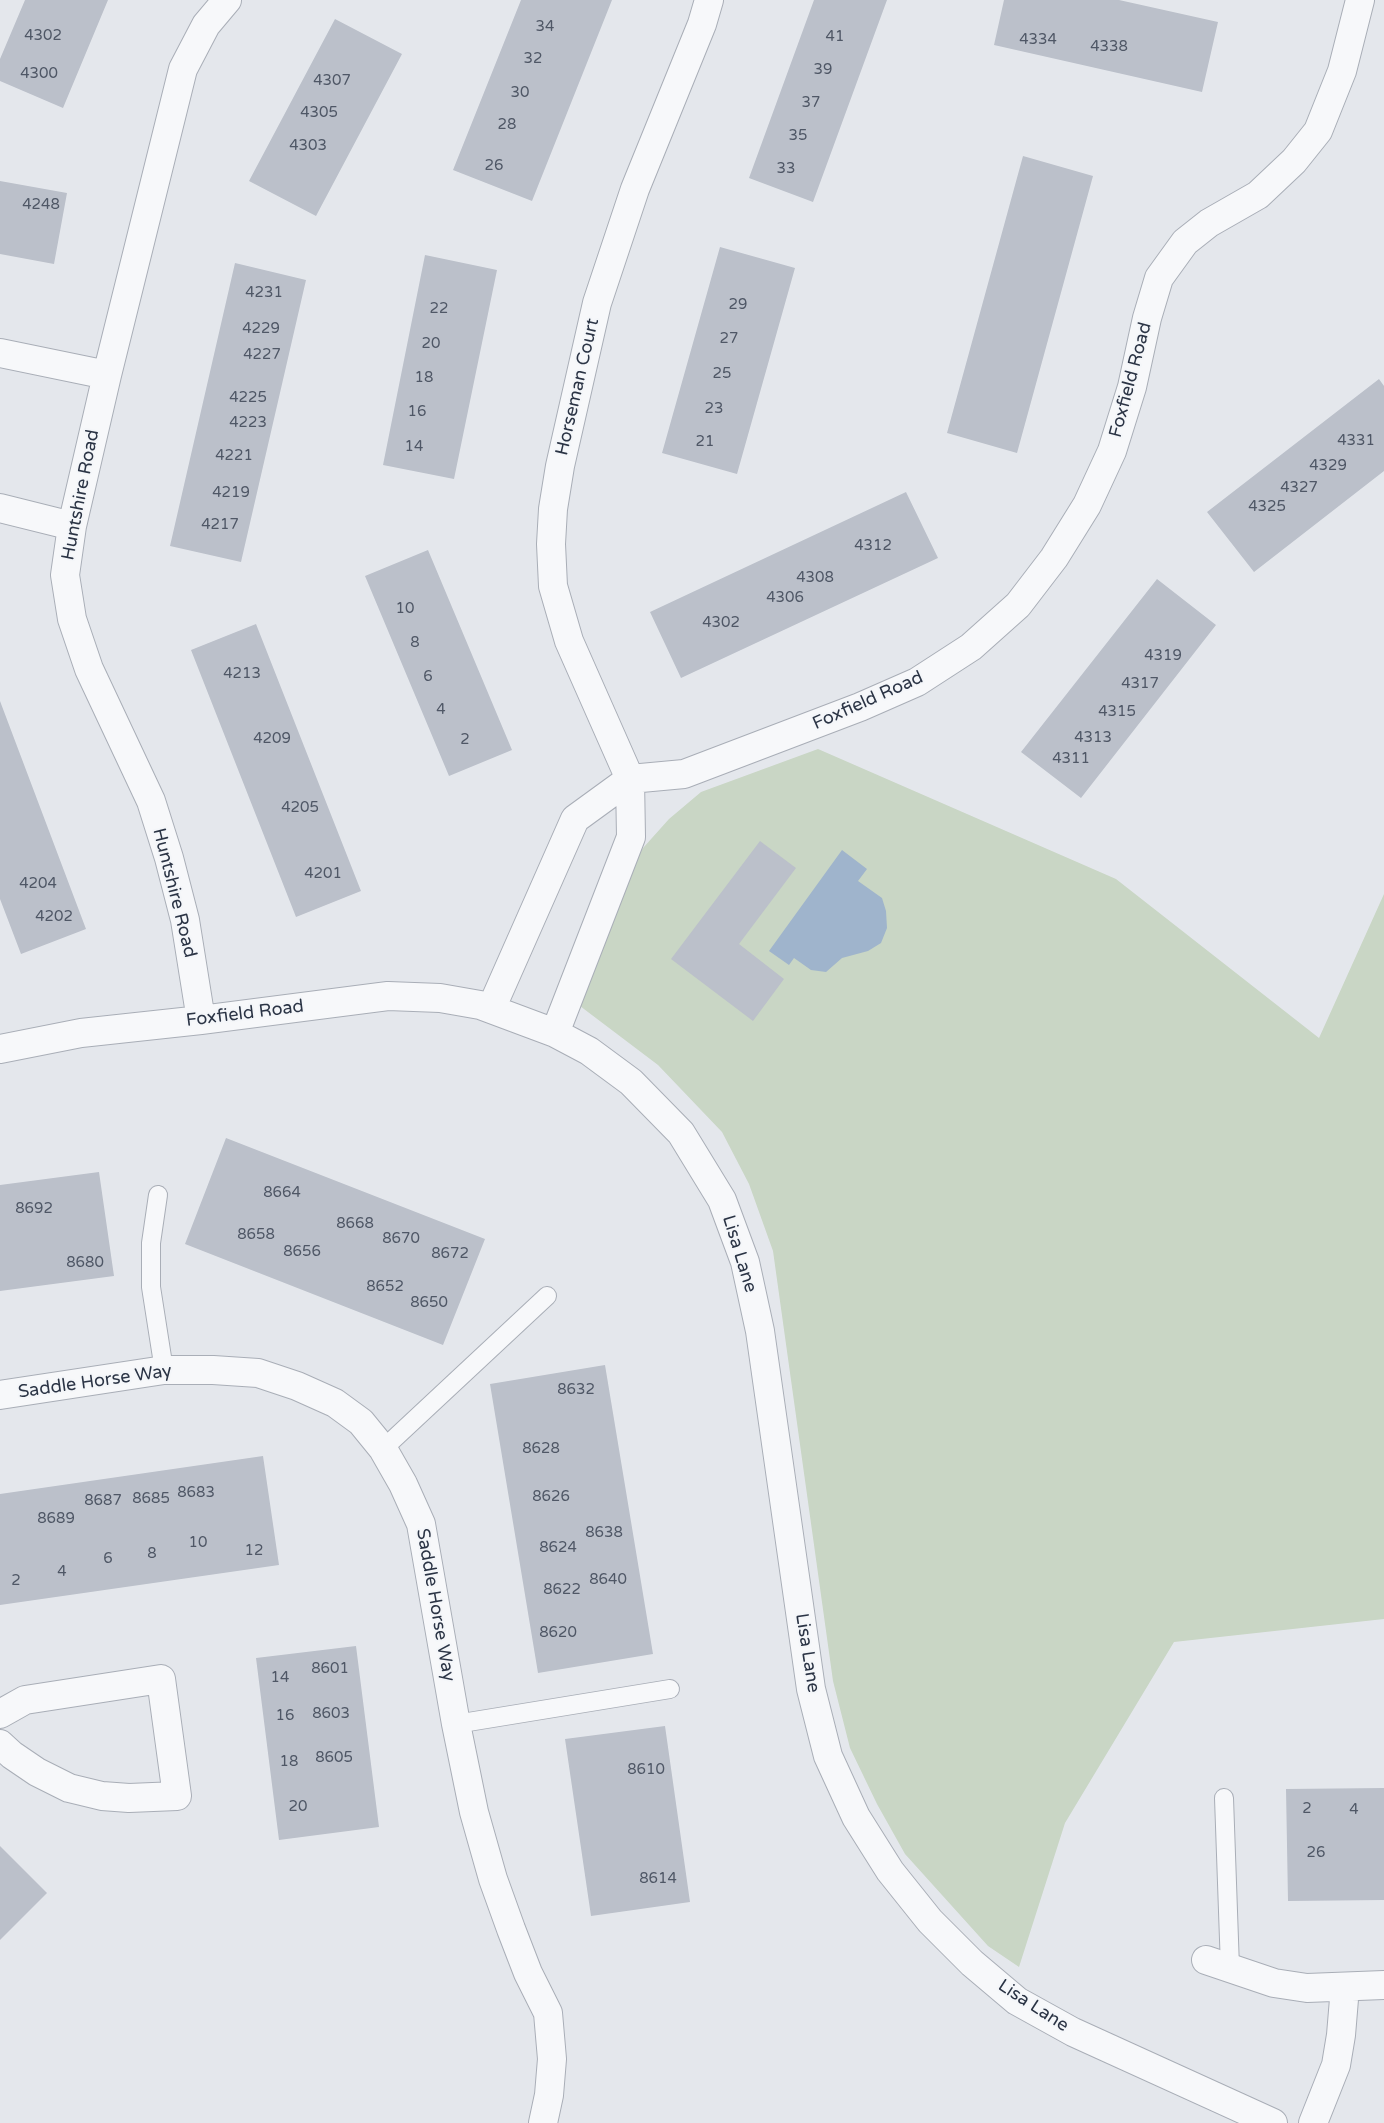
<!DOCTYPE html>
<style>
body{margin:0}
canvas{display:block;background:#e4e7ec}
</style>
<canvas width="1384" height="2123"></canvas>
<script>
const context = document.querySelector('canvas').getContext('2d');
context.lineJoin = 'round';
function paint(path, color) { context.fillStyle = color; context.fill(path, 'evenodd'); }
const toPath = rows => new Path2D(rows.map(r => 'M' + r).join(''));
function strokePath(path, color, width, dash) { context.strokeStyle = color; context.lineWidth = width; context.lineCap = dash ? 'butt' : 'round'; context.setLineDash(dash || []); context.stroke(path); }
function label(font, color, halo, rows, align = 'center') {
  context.font = font + ' "Varela Round",sans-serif'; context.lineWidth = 4; context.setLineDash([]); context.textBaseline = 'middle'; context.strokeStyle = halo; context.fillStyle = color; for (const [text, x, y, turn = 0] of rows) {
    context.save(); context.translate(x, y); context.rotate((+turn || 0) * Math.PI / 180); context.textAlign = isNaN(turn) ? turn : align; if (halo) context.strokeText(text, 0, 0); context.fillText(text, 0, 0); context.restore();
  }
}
paint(toPath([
 [818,749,1116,879,1319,1038,1384,894,1384,1619,1174,1642,1065,1823,1019,1967,988,1946,905,1854,877,1804,850,1748,833,1681,773,1251,749,1184,722,1132,658,1065,580,1006,621,889,643,848,669,819,701,792]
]), '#c9d6c5');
paint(toPath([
 [842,850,867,869,858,881,882,898,886,911,887,928,881,943,868,951,842,958,826,972,811,970,794,958,789,965,769,951]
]), '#9fb4cc');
paint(toPath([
 [25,0,108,0,63,108,0,81,0,59],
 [521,0,612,0,532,201,453,170],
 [814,0,887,0,813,202,749,178],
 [1004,0,1119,0,1218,22,1202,92,994,45],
 [335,19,402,54,316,216,249,181],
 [1023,156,1093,176,1017,453,947,433],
 [0,181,67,193,54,264,0,254],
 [720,247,795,268,737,474,662,453],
 [425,255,497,270,454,479,383,465],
 [235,263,306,280,241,562,170,546],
 [1379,379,1384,386,1384,471,1254,572,1207,512],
 [906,492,938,558,681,678,650,612],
 [428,550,512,750,449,776,365,576],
 [1157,579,1216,625,1081,798,1021,752],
 [256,624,361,891,296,917,191,650],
 [0,701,86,929,21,954,0,899],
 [760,841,796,868,739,944,784,979,753,1021,671,959],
 [226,1138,485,1239,443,1345,185,1244],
 [99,1172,114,1276,0,1291,0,1185],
 [605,1365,653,1654,538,1673,490,1384],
 [263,1456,279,1565,0,1605,0,1494],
 [356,1646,379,1827,279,1840,256,1658],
 [665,1726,690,1902,591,1916,565,1739],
 [1384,1788,1384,1900,1288,1901,1286,1789],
 [0,1846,47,1893,0,1940]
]), '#bbc0ca');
const lane = toPath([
 [158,1195,151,1243,151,1287,164,1370],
 [383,1449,547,1296],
 [456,1724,670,1689],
 [1224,1798,1230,1968]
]);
const street = toPath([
 [0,353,107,375],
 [0,508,72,526],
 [491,1009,575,819,630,779,684,774,860,707,917,682,971,647,1018,605,1054,558,1087,505,1112,451,1132,387,1147,318,1159,278,1185,242,1209,223,1258,195,1294,161,1318,131,1342,71,1360,0],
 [201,1020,185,920,169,858,151,801,89,669,72,619,65,575,72,526,107,375,183,69,206,25,227,0],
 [555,1033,631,837,630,779,569,641,553,586,551,544,553,509,560,466,597,303,635,189,702,24,709,0],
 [0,1049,81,1033,201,1020,388,996,440,998,480,1005,555,1033,589,1051,631,1082,681,1133,722,1200,745,1262,760,1331,811,1689,828,1756,856,1817,890,1871,930,1921,972,1963,1017,2001,1073,2032,1273,2123],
 [0,1395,164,1370,213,1370,258,1373,297,1386,335,1403,361,1422,383,1449,403,1484,421,1524,456,1724,474,1812,493,1879,511,1929,528,1973,548,2013,552,2059,549,2095,543,2123],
 [0,1714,25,1700,161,1679,177,1796,129,1798,102,1796,69,1788,37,1772,12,1755,0,1744],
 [1206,1960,1274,1983,1307,1988,1384,1985],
 [1313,2123,1336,2065,1341,2035,1345,1987]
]);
strokePath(lane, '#a9aeb7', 20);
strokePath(street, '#a9aeb7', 30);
strokePath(lane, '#f7f8fa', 18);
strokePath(street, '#f7f8fa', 28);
label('15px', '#4f5766', null, [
 ["34",545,27],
 ["4302",43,36],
 ["41",835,37],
 ["4334",1038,40],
 ["4338",1109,47],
 ["32",533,59],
 ["39",823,70],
 ["4300",39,74],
 ["4307",332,81],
 ["30",520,93],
 ["37",811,103],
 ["4305",319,113],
 ["28",507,125],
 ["35",798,136],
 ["4303",308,146],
 ["26",494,166],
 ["33",786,169],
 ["4248",41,205],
 ["4231",264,293],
 ["29",738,305],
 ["22",439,309],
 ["4229",261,329],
 ["27",729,339],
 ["20",431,344],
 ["4227",262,355],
 ["25",722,374],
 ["18",424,378],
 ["4225",248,398],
 ["23",714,409],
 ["16",417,412],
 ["4223",248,423],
 ["4331",1356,441],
 ["21",705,442],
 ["14",414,447],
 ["4221",234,456],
 ["4329",1328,466],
 ["4327",1299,488],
 ["4219",231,493],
 ["4325",1267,507],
 ["4217",220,525],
 ["4312",873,546],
 ["4308",815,578],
 ["4306",785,598],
 ["10",405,609],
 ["4302",721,623],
 ["8",415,643],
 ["4319",1163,656],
 ["4213",242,674],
 ["6",428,677],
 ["4317",1140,684],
 ["4",441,710],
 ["4315",1117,712],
 ["4313",1093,738],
 ["4209",272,739],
 ["2",465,740],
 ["4311",1071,759],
 ["4205",300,808],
 ["4201",323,874],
 ["4204",38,884],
 ["4202",54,917],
 ["8664",282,1193],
 ["8692",34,1209],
 ["8668",355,1224],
 ["8658",256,1235],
 ["8670",401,1239],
 ["8656",302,1252],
 ["8672",450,1254],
 ["8680",85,1263],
 ["8652",385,1287],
 ["8650",429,1303],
 ["8632",576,1390],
 ["8628",541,1449],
 ["8683",196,1493],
 ["8626",551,1497],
 ["8685",151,1499],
 ["8687",103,1501],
 ["8689",56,1519],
 ["8638",604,1533],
 ["10",198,1543],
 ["8624",558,1548],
 ["12",254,1551],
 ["8",152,1554],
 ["6",108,1559],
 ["4",62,1572],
 ["8640",608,1580],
 ["2",16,1581],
 ["8622",562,1590],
 ["8620",558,1633],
 ["8601",330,1669],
 ["14",280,1678],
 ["8603",331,1714],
 ["16",285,1716],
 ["8605",334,1758],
 ["18",289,1762],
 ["8610",646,1770],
 ["20",298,1807],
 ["2",1307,1809],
 ["4",1354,1810],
 ["26",1316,1853],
 ["8614",658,1879]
]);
label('18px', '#2b3445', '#f4f6f9', [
 ["Foxfield Road",1131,380,-75],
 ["Horseman Court",578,387,-77],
 ["Huntshire Road",81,495,-79],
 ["Foxfield Road",868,701,-24],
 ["Huntshire Road",174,893,76],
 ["Foxfield Road",245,1014,-7],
 ["Lisa Lane",739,1254,73],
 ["Saddle Horse Way",95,1382,-8],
 ["Saddle Horse Way",435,1605,80],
 ["Lisa Lane",807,1653,81],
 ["Lisa Lane",1033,2006,33]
]);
</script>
